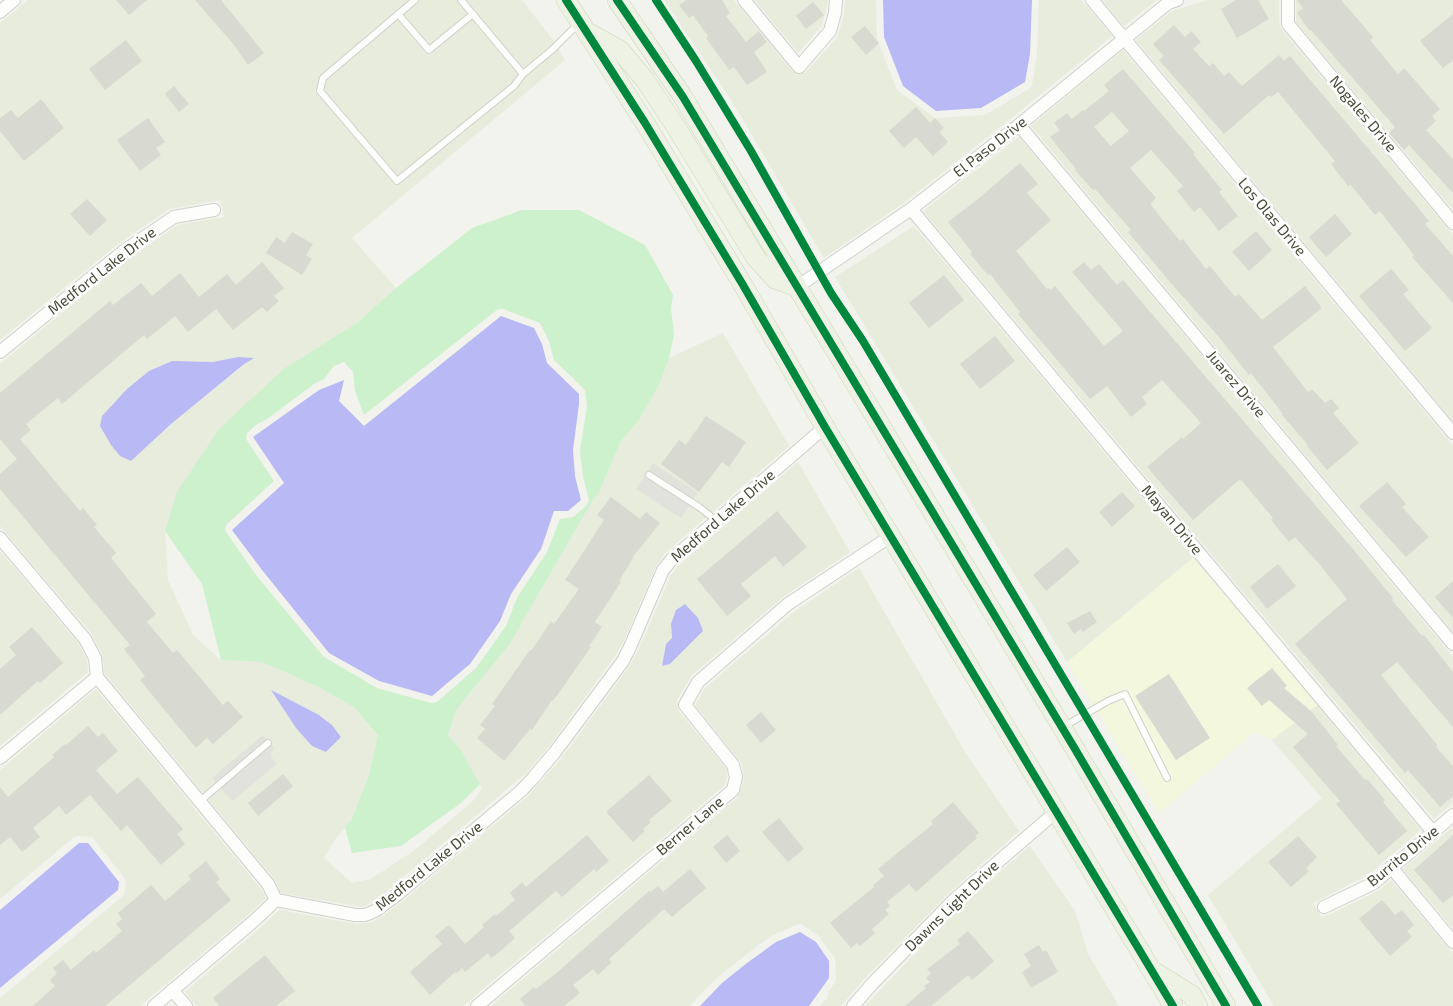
<!DOCTYPE html>
<style>
body{margin:0}
canvas{display:block;background:#f1f3ec}
</style>
<canvas width="1453" height="1006"></canvas>
<script>
const context = document.querySelector('canvas').getContext('2d');
context.lineJoin = 'round';
function paint(path, color) { context.fillStyle = color; context.fill(path, 'evenodd'); }
const toPath = rows => new Path2D(rows.map(r => 'M' + r).join(''));
function strokePath(path, color, width, dash) { context.strokeStyle = color; context.lineWidth = width; context.lineCap = dash ? 'butt' : 'round'; context.setLineDash(dash || []); context.stroke(path); }
function label(font, color, halo, rows, align = 'center') {
  context.font = font + ' "Exo 2",sans-serif'; context.lineWidth = 5; context.setLineDash([]); context.textBaseline = 'middle'; context.strokeStyle = halo; context.fillStyle = color; for (const [text, x, y, turn = 0] of rows) {
    context.save(); context.translate(x, y); context.rotate((+turn || 0) * Math.PI / 180); context.textAlign = isNaN(turn) ? turn : align; if (halo) context.strokeText(text, 0, 0); context.fillText(text, 0, 0); context.restore();
  }
}
paint(toPath([
 [28,0,522,0,556,44,565,60,352,238,396,288,357,323,285,368,165,531,168,580,193,635,221,660,262,662,319,687,355,708,378,737,369,775,352,819,336,838,324,858,352,883,371,879,415,850,474,800,482,788,460,749,448,735,456,710,509,645,591,503,599,492,621,441,639,420,660,383,669,358,723,333,789,446,665,553,656,566,623,643,615,656,549,746,527,772,392,887,370,903,362,907,281,893,274,879,105,674,102,655,91,633,0,526,0,364,129,258,178,225,224,217,220,200,169,209,118,244,0,340,0,23],
 [238,357,253,358,171,424,131,461,120,456,111,445,111,405,149,371,172,361,213,362],
 [272,691,319,715,332,725,341,737,326,752,296,728],
 [664,0,734,0,793,72,805,73,837,38,844,15,845,0,876,0,877,39,897,90,935,118,985,115,1029,89,1032,85,1037,55,1039,0,1081,0,1112,36,1013,117,905,202,824,258,730,98],
 [755,0,828,0,822,26,798,53],
 [1102,0,1157,0,1124,26],
 [1208,0,1279,0,1279,23,1282,30,1453,235,1453,421,1136,40,1172,11],
 [1296,0,1453,0,1453,210,1296,22],
 [1123,50,1453,446,1453,632,1031,126],
 [1019,137,1453,657,1453,803,1434,819,923,211],
 [914,226,1193,558,1067,662,835,277],
 [798,462,850,552,783,597,692,675,677,700,678,710,726,768,727,776,725,785,463,1006,196,1006,185,992,261,927,279,910,356,924,369,923,380,918,403,901,527,797,562,758,629,667,638,651,671,575,678,566],
 [671,630,703,631,670,664,663,653,666,644,672,638],
 [0,551,78,643,87,660,88,672,0,746],
 [859,568,965,752,1019,831,950,892,865,978,841,1006,819,1006,827,999,827,995,836,980,835,959,819,936,801,924,796,925,771,936,743,957,717,978,689,1006,491,1006,738,797,744,780,742,764,695,705,705,688,794,612],
 [96,689,261,889,266,898,249,914,140,1006,0,1006,0,998,123,896,125,891,126,883,124,877,92,837,78,836,74,837,0,899,0,770],
 [1317,705,1421,830,1368,875,1313,903,1322,918,1378,891,1391,880,1453,954,1453,1006,1274,1006,1208,895,1322,798,1272,740],
 [1453,827,1453,929,1403,869],
 [1030,846,1075,911,1088,954,1119,1006,865,1006,962,905]
]), '#e7ecdd');
paint(toPath([
 [1193,558,1317,705,1272,740,1255,732,1159,813,1067,662]
]), '#f2f7de');
paint(toPath([
 [522,210,579,210,645,245,673,295,671,309,674,334,669,358,660,383,639,420,621,441,599,492,591,503,509,645,456,710,448,735,460,749,480,784,461,803,401,846,352,853,345,827,352,819,369,775,378,736,355,708,319,687,262,662,221,660,202,584,165,531,177,492,220,428,285,368,357,323,396,288,472,228],
 [498,309,503,309,540,323,549,341,554,360,585,390,587,406,580,451,583,476,589,501,586,506,573,517,560,519,547,552,517,598,506,626,476,668,437,702,431,703,377,688,324,657,256,575,226,532,225,528,227,524,274,481,246,439,247,433,256,425,267,419,314,384,324,379,334,366,344,362,353,372,355,391,364,415]
]), '#ccf1cc');
paint(toPath([
 [653,463,698,493,681,518,636,489],
 [263,735,274,749,271,753,271,757,277,764,232,801,212,778]
]), '#e1e2db');
paint(toPath([
 [883,0,1032,0,1030,54,1025,82,981,108,936,111,903,86,884,37],
 [501,316,534,328,542,344,547,363,579,394,579,404,573,450,575,476,581,500,568,511,554,511,541,549,511,594,500,621,470,664,432,696,379,681,329,653,262,570,232,530,284,483,253,437,319,390,344,380,339,401,364,426],
 [238,357,254,358,243,365,171,424,131,461,120,456,111,445,100,426,102,416,127,389,149,371,172,361,213,362],
 [685,604,698,618,703,631,670,664,662,666,666,644,672,638,671,624,676,610],
 [271,690,319,715,332,725,341,737,326,752,312,746,296,728],
 [79,843,88,843,119,882,118,890,0,988,0,910],
 [800,932,816,942,829,961,829,978,809,1006,700,1006,722,983,747,963,776,942]
]), '#b9b9f5');
paint(toPath([
 [116,0,147,0,129,15],
 [195,0,221,0,264,53,248,65,234,45],
 [686,0,722,0,730,13,726,16,746,42,759,31,767,42,754,52,767,72,747,85,734,67,729,70,706,38,708,36,693,15,689,18,679,5],
 [1236,0,1258,0,1269,19,1237,38,1221,9],
 [1297,0,1341,0,1373,37,1370,40,1398,74,1404,68,1440,109,1432,116,1436,121,1426,130,1453,159,1453,193,1409,145,1404,150,1389,133,1395,127,1311,30,1310,31,1297,13,1303,8],
 [813,2,824,15,806,29,796,16],
 [1453,14,1453,60,1443,68,1420,41],
 [1174,25,1185,37,1191,31,1201,42,1193,49,1209,66,1213,63,1224,76,1229,72,1242,86,1279,55,1284,61,1290,56,1415,204,1429,221,1425,224,1453,256,1453,303,1412,257,1414,255,1380,211,1375,215,1350,184,1348,186,1331,164,1335,161,1278,92,1271,97,1269,95,1224,134,1159,60,1164,56,1153,44],
 [865,26,879,43,866,55,851,37],
 [126,40,142,61,105,90,89,69],
 [1123,69,1195,153,1193,154,1222,190,1219,192,1238,216,1219,231,1200,207,1194,212,1177,191,1183,186,1151,150,1130,168,1156,198,1150,204,1180,241,1183,239,1206,269,1210,266,1235,297,1239,294,1262,320,1305,286,1322,308,1273,347,1308,392,1312,389,1325,403,1331,399,1339,408,1333,413,1359,443,1327,470,1307,446,1308,445,1282,415,1283,414,1251,373,1249,375,1218,336,1170,282,1128,232,1131,230,1095,189,1093,190,1075,170,1076,169,1050,137,1060,130,1054,123,1067,113,1072,119,1083,110,1084,111,1109,91,1104,85],
 [1112,112,1129,131,1111,146,1094,127],
 [174,86,189,104,179,112,165,94],
 [41,99,64,128,24,161,0,131,0,118,11,110,18,118],
 [916,107,930,123,935,118,944,128,939,132,948,142,933,156,916,137,904,148,889,131],
 [148,118,165,142,156,148,161,155,140,171,117,140],
 [1020,163,1038,184,1027,193,1051,220,1016,251,1047,289,1049,288,1051,290,1055,286,1104,346,1123,331,1072,272,1084,262,1091,270,1099,264,1117,285,1123,280,1351,547,1393,598,1392,600,1422,636,1424,635,1453,672,1453,727,1397,662,1381,675,1438,746,1436,747,1453,766,1453,796,1440,807,1408,770,1405,773,1295,644,1347,599,1320,565,1295,537,1289,542,1271,520,1273,518,1242,481,1239,480,1193,520,1147,467,1182,437,1183,439,1201,423,1162,380,1142,397,1147,404,1131,417,1107,386,1090,399,1018,314,1020,312,990,274,988,275,970,254,972,252,948,222,978,199],
 [87,199,107,220,90,236,70,214],
 [1335,214,1352,234,1326,257,1309,237],
 [1256,231,1272,250,1249,271,1232,252],
 [292,232,313,244,306,255,312,259,302,275,266,253,276,237,285,243],
 [262,262,284,288,274,296,279,301,267,312,262,307,233,330,216,309,188,332,175,316,147,339,144,335,62,404,58,398,26,424,31,430,20,439,80,511,83,508,97,525,94,527,116,553,111,558,156,614,147,622,173,653,177,650,223,705,228,701,243,717,213,744,207,738,196,748,140,680,145,676,124,649,130,645,0,489,0,474,17,459,0,439,0,393,110,301,113,305,141,283,152,296,180,273,199,297,227,274,236,285],
 [1391,269,1409,290,1403,294,1432,328,1405,351,1359,296],
 [944,275,964,300,929,328,909,303],
 [995,336,1015,361,980,389,960,364],
 [706,416,746,442,729,467,722,462,699,492,661,464,679,440,686,445],
 [1387,482,1406,504,1402,507,1429,537,1406,557,1359,506],
 [1122,492,1135,506,1112,527,1099,512],
 [611,497,640,519,646,512,660,523,632,558,633,558,619,581,621,582,595,622,602,627,589,646,591,647,553,701,552,700,532,730,530,729,504,761,477,738,485,729,480,725,495,706,492,704,530,650,531,651,551,621,554,624,579,589,565,580,604,520,597,515],
 [777,511,807,547,783,567,775,556,741,584,751,596,727,616,697,579],
 [1067,547,1080,562,1046,591,1033,575],
 [1278,564,1296,586,1267,609,1250,587],
 [1453,581,1453,618,1435,597],
 [1090,611,1097,622,1083,632,1081,629,1074,634,1067,623],
 [32,627,63,663,40,683,38,681,0,715,0,669,16,655,9,647],
 [1272,668,1287,686,1284,688,1312,712,1338,745,1336,746,1365,780,1367,779,1385,800,1383,802,1407,831,1379,855,1336,804,1340,801,1293,747,1308,734,1269,700,1262,706,1247,688],
 [1169,674,1210,738,1176,760,1135,696],
 [761,712,776,730,761,743,746,725],
 [88,726,98,737,103,733,118,751,96,770,117,794,138,777,183,829,177,834,185,844,161,865,127,825,121,831,90,795,66,815,59,806,33,828,40,837,22,852,10,837,0,845,0,787,8,797,54,757,52,755,65,744,66,745],
 [283,774,293,786,258,816,248,803],
 [649,775,672,801,649,820,651,822,643,829,645,831,633,842,606,812],
 [953,802,979,833,975,836,977,838,916,892,909,884,887,902,890,906,885,910,889,914,872,929,875,933,860,946,857,943,851,948,830,923,874,887,873,885,884,876,878,869,933,824,931,821],
 [779,818,804,849,788,862,762,832],
 [587,835,609,861,596,872,594,869,562,897,556,891,509,931,515,938,497,954,491,958,488,953,465,972,462,968,456,974,455,972,430,995,410,972,442,944,435,936,449,925,465,944,484,927,482,925,495,914,496,916,515,900,510,893,522,882,526,887],
 [727,835,740,851,726,863,713,847],
 [1453,835,1453,895,1443,903,1414,870],
 [1298,836,1317,857,1306,868,1309,871,1291,887,1268,862],
 [206,861,220,879,216,882,231,900,105,1006,33,1006,55,986,50,980,57,973,53,968,63,960,71,970,94,950,96,953,122,931,116,924,122,919,118,913,151,885,165,901,191,879,188,876],
 [690,869,706,888,672,917,664,909,609,959,612,962,598,975,593,969,573,985,580,993,564,1006,526,1006,520,999,534,987,536,989,560,970,649,891,651,892,658,886,663,892],
 [1382,900,1395,915,1402,910,1414,925,1407,931,1412,937,1390,956,1359,919],
 [968,931,994,961,972,980,968,975,931,1006,905,1006,926,988,924,986,930,982,926,978,931,973,927,969,960,944,957,940],
 [1039,945,1043,952,1046,950,1058,972,1031,988,1022,972,1031,966,1024,954],
 [265,955,295,991,276,1006,219,1006,213,998]
]), '#d8dad1');
const service = toPath([
 [415,0,323,78,320,91,397,181,514,86,523,74],
 [461,0,523,74,553,49,578,24],
 [398,14,429,50,473,14],
 [649,475,699,507,717,521],
 [1063,727,1108,701,1125,694,1167,778],
 [199,802,268,743]
]);
const minor = toPath([
 [744,0,799,67,830,31,835,13,836,0],
 [1092,0,1453,433],
 [1288,0,1288,24,1453,223],
 [0,12,14,0],
 [1019,125,1453,644],
 [911,209,1433,832],
 [797,287,911,209,1019,125,1168,3,1177,0],
 [0,352,124,251,174,217,214,210],
 [0,538,85,639,95,658,97,677,268,884,276,900],
 [0,758,97,677],
 [1391,867,1453,942],
 [276,900,355,915,365,915,375,911,398,894,522,790,533,778,555,752,623,661,630,647,663,570,672,559,825,427],
 [1324,907,1374,883,1453,815],
 [172,990,186,1006],
 [154,1006,255,920,276,900],
 [477,1006,733,790,736,777,733,765,685,705,698,682,788,604,891,536],
 [853,1006,872,984,956,898,1057,811]
]);
const primary = toPath([
 [566,0,645,123,743,285,825,427,1173,1006],
 [617,0,683,97,1075,749,1226,1006],
 [591,34,620,50,645,80,676,127,756,258,775,279,797,287],
 [1155,972,1192,995,1198,1006]
]);
strokePath(service, '#cfd1ca', 8);
strokePath(minor, '#cfd1ca', 14);
strokePath(primary, '#ced8b7', 20);
strokePath(service, '#fdfdfc', 6);
strokePath(minor, '#fdfdfc', 12);
strokePath(primary, '#eef2e5', 19);
strokePath(toPath([
 [566,0,645,123,743,285,825,427,1173,1006],
 [617,0,683,97,1075,749,1226,1006],
 [656,0,696,61,751,151,831,293,863,341,1258,1006]
]), '#00873e', 8);
label('15px', '#474b36', '#fff', [
 ["Nogales Drive",1363,114,50],
 ["El Paso Drive",990,147,-38],
 ["Los Olas Drive",1272,217,50],
 ["Medford Lake Drive",102,271,-38],
 ["Juarez Drive",1236,384,50],
 ["Medford Lake Drive",723,516,-41],
 ["Mayan Drive",1172,520,50],
 ["Berner Lane",690,826,-40],
 ["Burrito Drive",1403,856,-39],
 ["Medford Lake Drive",429,866,-39],
 ["Dawns Light Drive",952,906,-44]
]);
</script>
